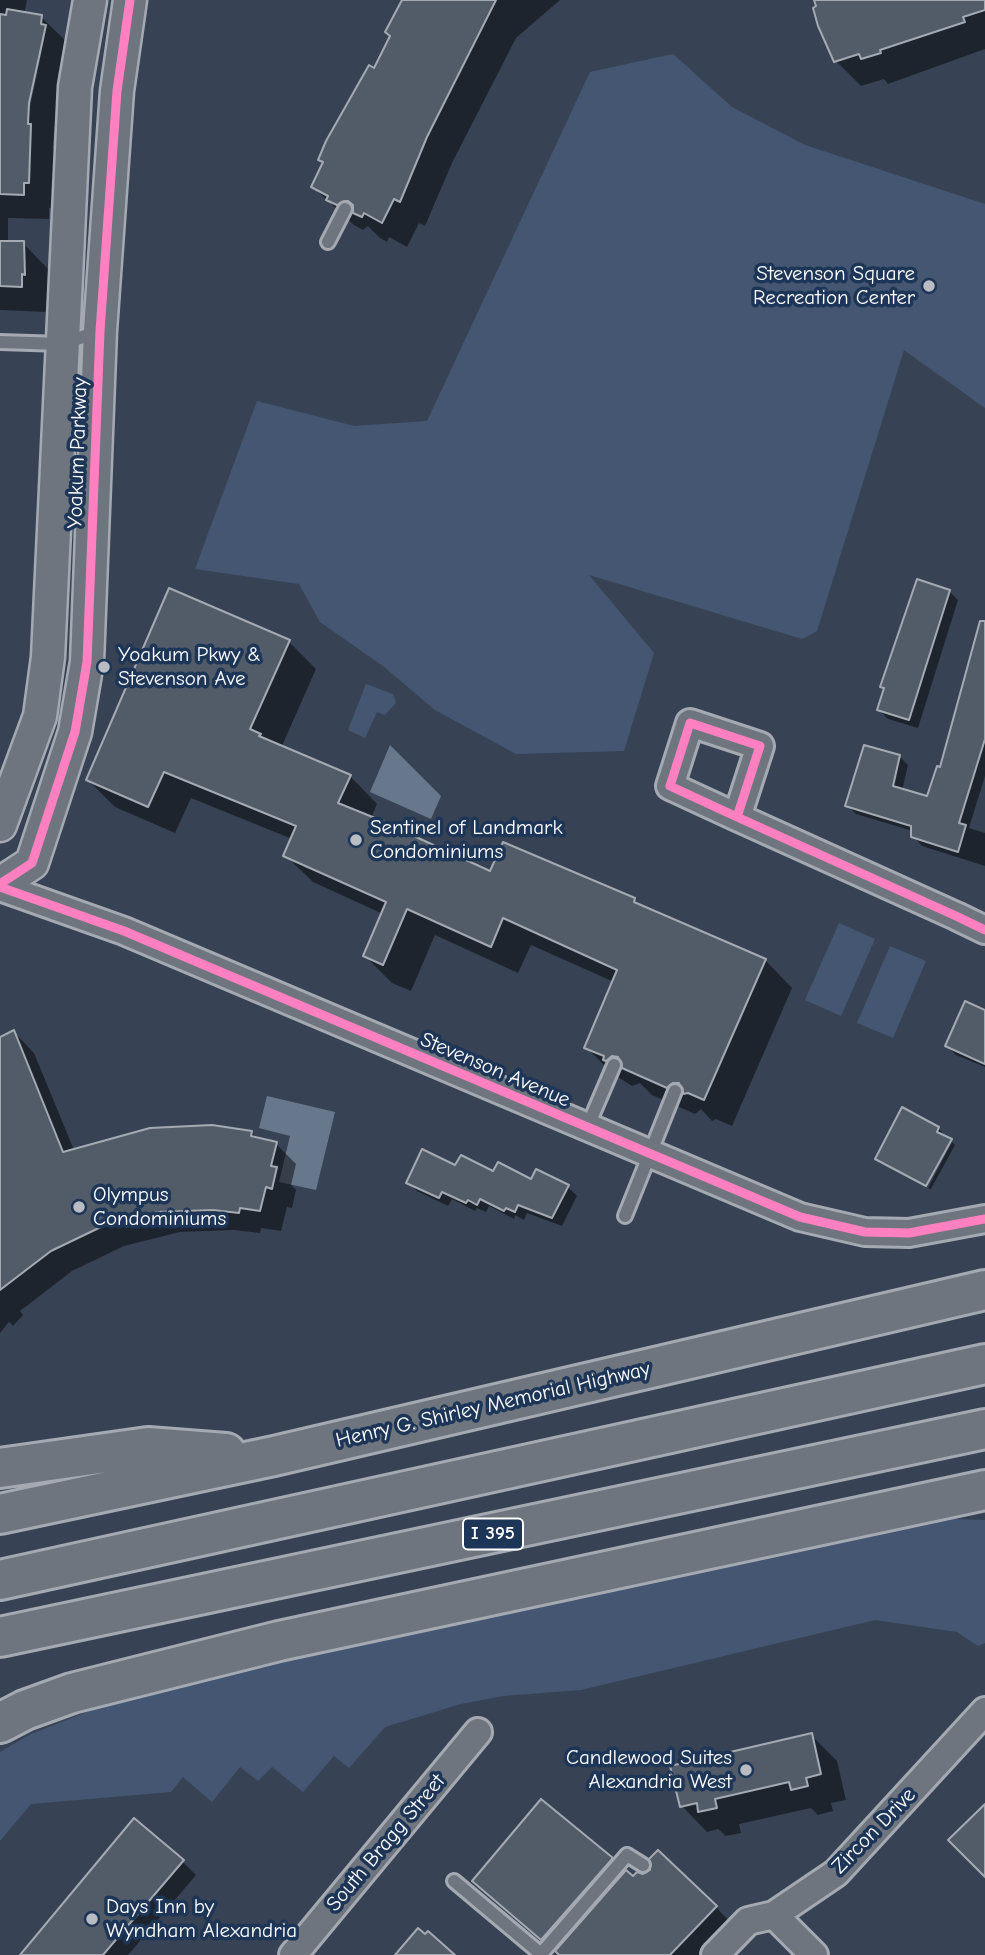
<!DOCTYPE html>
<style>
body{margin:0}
canvas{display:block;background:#374354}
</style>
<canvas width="985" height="1955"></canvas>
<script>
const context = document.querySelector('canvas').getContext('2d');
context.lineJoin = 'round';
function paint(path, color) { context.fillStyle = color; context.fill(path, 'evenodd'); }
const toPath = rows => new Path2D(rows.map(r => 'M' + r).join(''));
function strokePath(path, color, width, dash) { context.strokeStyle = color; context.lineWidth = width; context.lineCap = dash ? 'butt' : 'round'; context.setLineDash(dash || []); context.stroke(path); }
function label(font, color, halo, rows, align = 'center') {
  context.font = font + ' "Comic Neue",sans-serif'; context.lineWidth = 7; context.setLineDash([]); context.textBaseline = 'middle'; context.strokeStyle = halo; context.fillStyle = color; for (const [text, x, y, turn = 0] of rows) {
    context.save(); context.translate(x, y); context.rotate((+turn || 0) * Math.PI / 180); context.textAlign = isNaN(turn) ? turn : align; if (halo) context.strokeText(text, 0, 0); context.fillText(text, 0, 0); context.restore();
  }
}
paint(toPath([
 [673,54,732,107,805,145,985,204,985,408,904,350,817,631,802,639,589,575,654,653,624,751,516,754,435,710,383,666,320,622,299,584,195,569,257,401,354,426,427,421,590,72],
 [366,684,393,694,396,703,385,715,377,712,365,738,348,730],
 [839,923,875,939,841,1016,805,1000],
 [890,946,926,961,893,1038,857,1023],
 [850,1516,985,1520,985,1643,978,1646,957,1632,875,1620,581,1690,503,1696,461,1704,385,1727,349,1768,334,1756,303,1792,272,1767,258,1781,240,1767,212,1802,183,1777,171,1792,31,1804,0,1841,0,1752,31,1734,140,1691]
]), '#445671');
paint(toPath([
 [390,745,441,796,431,819,370,792],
 [267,1096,335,1112,316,1190,279,1182,290,1136,259,1128]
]), '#68788c');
paint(toPath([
 [0,0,27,0,24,14,41,17,67,42,70,52,54,130,53,148,56,151,54,208,49,208,49,219,8,218,8,242,23,243,48,269,50,299,47,299,47,312,0,310],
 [42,35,45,35,29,112,25,111],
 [403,0,560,0,516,38,452,163,425,226,419,223,407,247,389,237,387,242,380,238,368,226,363,230,354,225,313,187,324,163,320,159,375,70,392,37],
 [815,0,985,0,985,49,888,84,884,79,861,86,836,61,820,26],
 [949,591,958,600,918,728,888,719,879,710,885,690,883,687],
 [289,642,316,669,281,748,350,776,377,804,371,818,416,836,421,842,491,874,634,900,642,907,765,960,792,988,732,1126,716,1119,712,1121,701,1109,695,1114,652,1095,640,1083,632,1086,613,1074,586,1047,614,982,531,945,518,973,435,935,411,991,392,983,365,956,383,914,313,882,285,855,292,839,191,798,175,833,115,807,88,780],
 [985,657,985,776,969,828,985,833,985,866,922,846,913,836,913,831,856,814,847,805,899,756,908,765,902,791,928,798],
 [985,1012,985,1067,956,1055,947,1046],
 [14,1032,34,1053,74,1150,251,1132,258,1139,276,1144,296,1164,291,1185,296,1190,292,1208,287,1207,281,1231,261,1228,260,1233,234,1230,180,1232,124,1246,72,1271,20,1311,23,1315,13,1326,9,1322,0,1333,0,1039],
 [938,1128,942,1132,941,1136,949,1140,925,1186,877,1159],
 [952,1142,955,1145,931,1189,928,1188],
 [456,1168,532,1181,537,1171,568,1187,577,1196,562,1226,527,1213,524,1220,515,1215,514,1219,489,1206,486,1212,477,1208,475,1211,452,1199,448,1206,417,1191,408,1182],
 [811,1735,837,1761,846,1800,831,1803,833,1811,818,1815,811,1808,739,1824,741,1833,726,1836,718,1829,707,1832,682,1806],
 [611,1860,634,1878,716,1907,733,1925,705,1955,557,1955,474,1881],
 [182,1861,196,1875,128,1955,22,1955]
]), '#0007');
const building = toPath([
 [402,0,496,0,427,137,400,202,394,199,382,223,364,213,362,217,353,213,353,205,348,201,337,205,326,200,328,196,311,187,323,162,318,160,326,141,369,65,374,68,390,36,385,32,402,0],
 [814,0,985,0,985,10,963,17,965,22,880,50,881,53,861,59,859,54,834,62,818,26,813,8,816,6,814,0],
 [7,9,42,15,41,24,46,25,29,103,28,124,31,124,29,183,24,183,24,195,0,194,0,14,6,15,7,9],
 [0,241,24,241,25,275,22,274,22,287,0,286,0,241],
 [917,579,950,590,909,720,877,710,884,688,880,687,917,579],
 [169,588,290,640,250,729,261,734,259,736,351,775,338,803,417,835,416,837,490,871,503,842,635,898,634,902,766,959,704,1100,688,1093,683,1094,679,1083,673,1083,667,1088,622,1068,618,1057,612,1056,606,1061,603,1060,604,1056,584,1048,617,970,503,918,491,947,407,909,383,965,363,956,386,902,283,856,296,826,164,772,148,807,86,780,169,588],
 [980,621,985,621,985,739,959,823,966,825,958,852,911,837,911,826,845,806,864,745,900,755,893,786,927,796,937,766,940,767,980,621],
 [965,1001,985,1010,985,1064,945,1046,965,1001],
 [14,1030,63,1152,150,1128,212,1125,252,1131,251,1136,277,1142,271,1166,277,1167,272,1189,266,1187,260,1211,240,1208,239,1213,213,1210,158,1212,103,1226,51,1251,0,1290,0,1037,14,1030],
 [902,1107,939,1127,937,1132,952,1139,926,1186,875,1159,902,1107],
 [422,1149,455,1165,461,1155,493,1171,498,1162,531,1179,536,1169,569,1185,552,1218,518,1205,515,1212,506,1208,504,1211,480,1199,477,1205,468,1200,466,1203,442,1192,439,1198,406,1183,422,1149],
 [812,1733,821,1774,806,1778,808,1786,791,1790,789,1782,715,1799,717,1808,698,1812,697,1803,680,1807,670,1766,812,1733],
 [541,1799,613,1858,541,1940,472,1881,541,1799],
 [985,1804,985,1877,948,1840,985,1804],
 [134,1818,184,1860,103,1955,20,1955,134,1818],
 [658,1850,717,1906,670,1955,559,1955,555,1951,626,1870,633,1876,637,1872,643,1874,650,1870,649,1859,658,1850],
 [418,1928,425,1934,428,1931,455,1955,395,1955,418,1928]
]);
paint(building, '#525b68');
strokePath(building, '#a5aab2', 2);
const service = toPath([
 [328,242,345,209],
 [0,342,62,344,100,331],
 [587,1128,614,1065],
 [625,1216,675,1091],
 [454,1881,541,1954,627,1855,643,1865]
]);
const minor = toPath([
 [737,817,760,746,690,723,670,786,737,817,956,916,985,930],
 [0,887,124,931,800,1217,865,1232,909,1233,985,1219],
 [774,1915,814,1955],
 [293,1955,478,1732],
 [715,1955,748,1921,774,1915,836,1873,985,1711]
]);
const tertiary = toPath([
 [0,825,40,716,48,657,75,87,90,0],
 [0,884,32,863,75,732,87,662,100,331,117,91,130,0]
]);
const motorway = toPath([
 [0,1468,148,1447,226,1453],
 [0,1514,274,1456,985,1290],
 [0,1580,985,1364],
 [0,1637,985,1429],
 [0,1723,25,1710,72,1693,279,1641,985,1490]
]);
strokePath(service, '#a5aab2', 18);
strokePath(minor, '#a5aab2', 32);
strokePath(tertiary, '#a5aab2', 37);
strokePath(motorway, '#a5aab2', 44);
strokePath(service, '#6f757e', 12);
strokePath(minor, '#6f757e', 26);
strokePath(tertiary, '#6f757e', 32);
strokePath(motorway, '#6f757e', 38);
strokePath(toPath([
 [737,817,760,746,690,723,670,786,737,817,956,916,985,930],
 [0,884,32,863,75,732,87,662,100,331,117,91,130,0],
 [0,887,124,931,800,1217,865,1232,909,1233,985,1219]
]), '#ff80c0', 9);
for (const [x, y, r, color] of [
 [929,286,7,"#b9bdc3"],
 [104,667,7,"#b9bdc3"],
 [356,840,7,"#b9bdc3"],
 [79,1207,7,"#b9bdc3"],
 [746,1770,7,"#b9bdc3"],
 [92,1919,7,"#b9bdc3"]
]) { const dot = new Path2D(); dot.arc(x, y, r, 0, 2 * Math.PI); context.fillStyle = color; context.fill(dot); strokePath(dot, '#1d3557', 2.5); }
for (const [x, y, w] of [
 [493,1534,60]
]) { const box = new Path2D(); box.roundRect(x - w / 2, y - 15.5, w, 31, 5); context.fillStyle = '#1d3557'; context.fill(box); strokePath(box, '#fff', 2); }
label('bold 19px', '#fff', null, [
 ["I 395",493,1534]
]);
label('21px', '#fff', '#1d3557', [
 ["Stevenson Square",915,274,"right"],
 ["Recreation Center",915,298,"right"],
 ["Yoakum Pkwy &",118,655],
 ["Stevenson Ave",118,679],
 ["Sentinel of Landmark",370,828],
 ["Condominiums",370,852],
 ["Olympus",93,1195],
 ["Condominiums",93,1219],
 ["Candlewood Suites",732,1758,"right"],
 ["Alexandria West",732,1782,"right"],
 ["Days Inn by",106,1907],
 ["Wyndham Alexandria",106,1931]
], 'left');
label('21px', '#fff', '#1d3557', [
 ["Yoakum Parkway",78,453,-88],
 ["Stevenson Avenue",495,1070,23],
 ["Henry G. Shirley Memorial Highway",493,1405,-13],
 ["Zircon Drive",874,1831,-46],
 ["South Bragg Street",386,1843,-50]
]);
</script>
